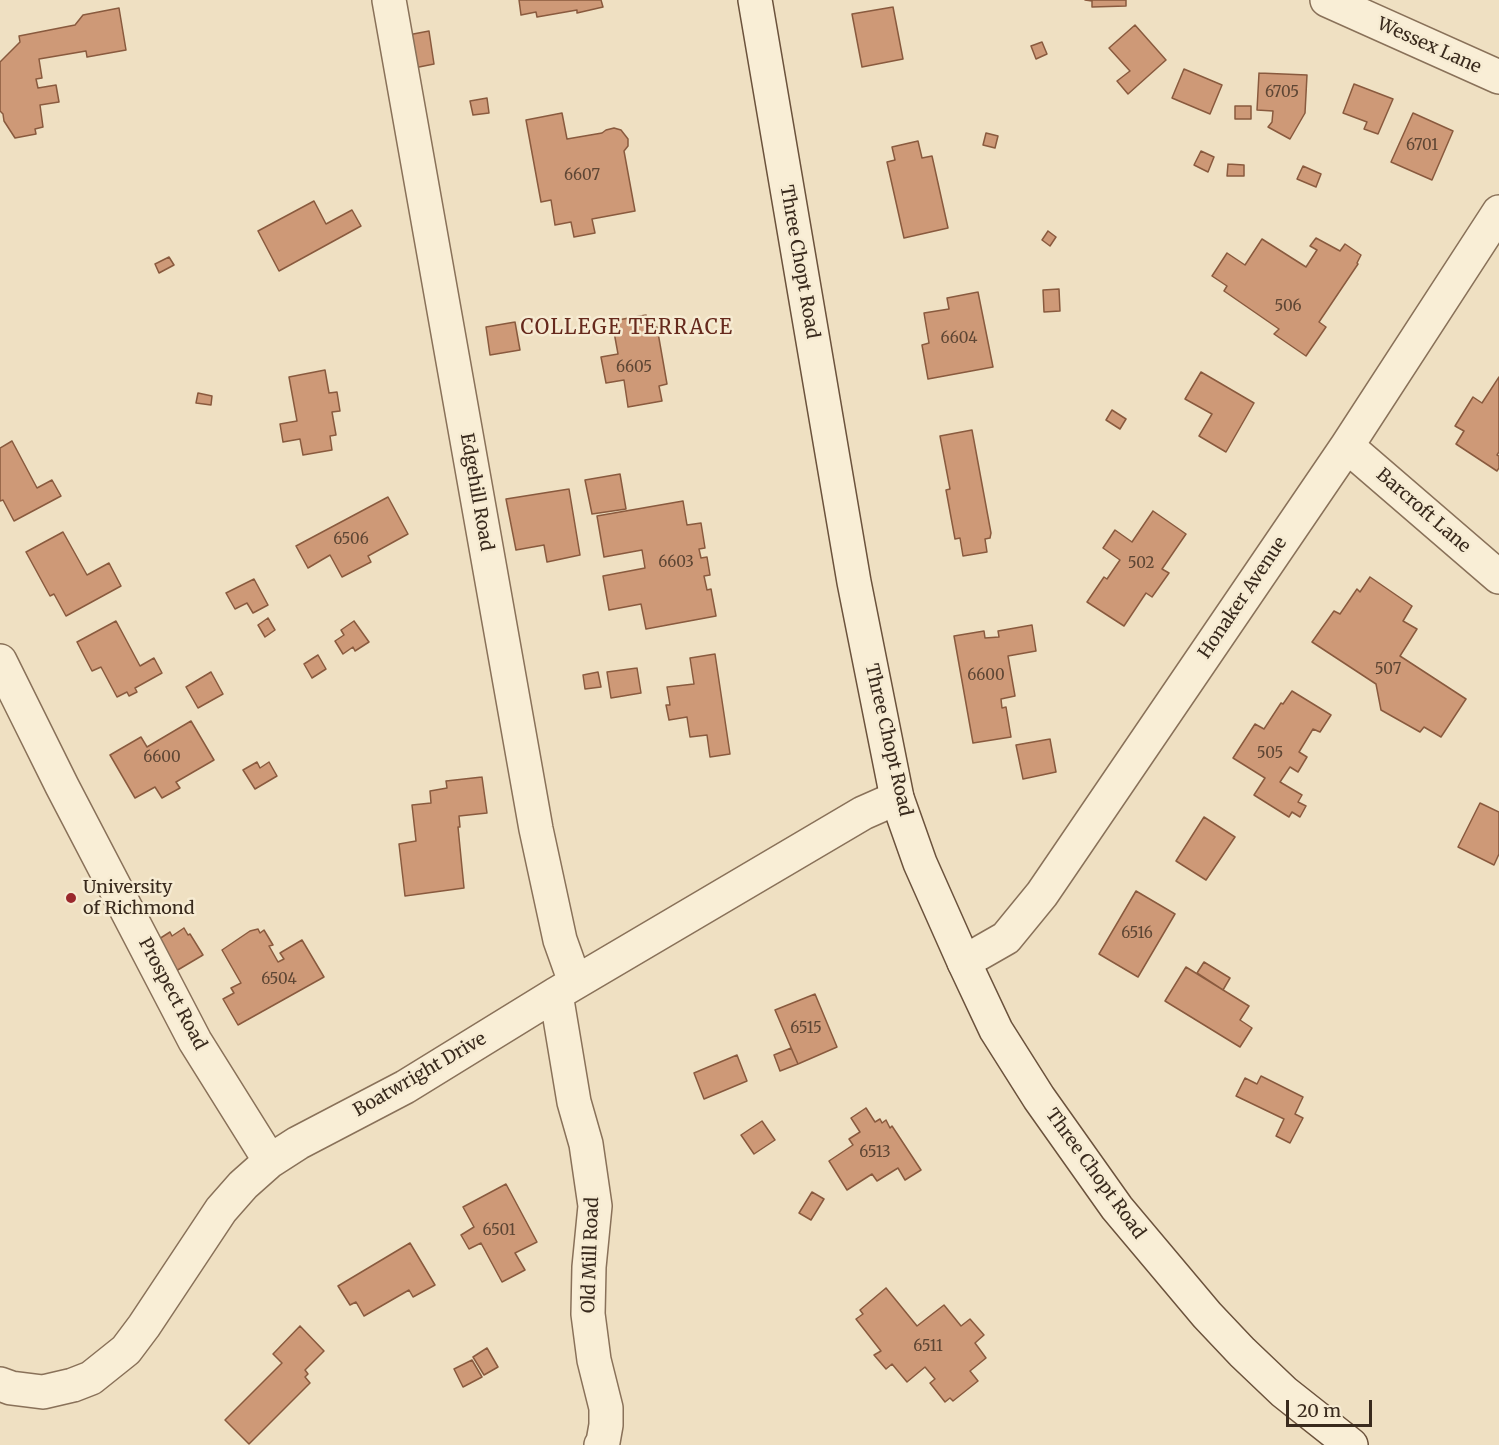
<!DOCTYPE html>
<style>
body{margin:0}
#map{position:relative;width:1499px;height:1445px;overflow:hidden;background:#efe0c2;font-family:Merriweather,serif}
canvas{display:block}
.scale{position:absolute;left:1286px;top:1400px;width:86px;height:27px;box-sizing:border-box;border:3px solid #392a1d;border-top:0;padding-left:8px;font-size:18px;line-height:21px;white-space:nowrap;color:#392a1d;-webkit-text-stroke:4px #f6ebd2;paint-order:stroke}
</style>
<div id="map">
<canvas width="1499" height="1445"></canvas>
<div class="scale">20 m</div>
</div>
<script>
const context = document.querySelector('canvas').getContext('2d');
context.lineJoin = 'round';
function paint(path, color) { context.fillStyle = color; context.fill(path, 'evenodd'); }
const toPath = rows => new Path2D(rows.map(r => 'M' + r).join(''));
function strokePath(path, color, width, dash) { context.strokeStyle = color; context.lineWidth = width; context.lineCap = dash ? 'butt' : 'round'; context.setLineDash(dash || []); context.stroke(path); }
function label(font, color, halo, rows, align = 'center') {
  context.font = font + ' Merriweather,serif'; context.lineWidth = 5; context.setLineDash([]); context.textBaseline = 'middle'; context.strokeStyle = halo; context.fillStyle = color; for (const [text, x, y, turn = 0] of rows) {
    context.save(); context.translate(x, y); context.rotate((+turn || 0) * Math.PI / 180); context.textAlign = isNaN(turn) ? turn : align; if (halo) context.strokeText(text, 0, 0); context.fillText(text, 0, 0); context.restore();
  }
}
const building = toPath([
 [519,0,601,0,603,7,577,13,577,10,537,17,536,12,521,15,519,0],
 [1085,0,1126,0,1126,6,1092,7,1092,1,1085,0],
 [893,7,903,59,862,67,852,14,893,7],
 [119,8,126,50,87,57,86,51,39,59,42,78,36,79,38,88,56,85,59,102,40,105,43,127,35,129,36,134,15,138,4,121,3,114,0,111,0,62,20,42,19,36,75,25,83,15,119,8],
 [1135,25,1166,60,1128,94,1117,81,1130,71,1109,48,1135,25],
 [429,31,434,64,414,68,408,35,429,31],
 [1042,42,1047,54,1036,59,1031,46,1042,42],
 [1184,69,1222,85,1210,114,1172,98,1184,69],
 [1259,73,1307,75,1305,113,1290,139,1268,127,1272,122,1273,111,1257,110,1259,73],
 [1354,84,1393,99,1378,134,1364,129,1367,122,1343,113,1354,84],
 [487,98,489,113,473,115,470,101,487,98],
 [1235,106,1251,106,1251,119,1235,119,1235,106],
 [562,113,567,139,602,133,606,130,614,128,621,130,628,139,628,146,624,151,635,211,592,219,595,233,574,237,571,222,555,225,551,200,541,202,526,120,562,113],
 [1413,113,1453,131,1432,180,1391,162,1413,113],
 [986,133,998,136,995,148,983,145,986,133],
 [918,141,922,158,932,156,948,228,904,238,887,162,895,160,892,147,918,141],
 [1201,151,1214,157,1208,172,1194,165,1201,151],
 [1228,164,1244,165,1244,176,1227,176,1228,164],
 [1303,166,1321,174,1316,187,1297,179,1303,166],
 [314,201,326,224,352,210,361,226,279,271,258,231,314,201],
 [1048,231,1056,237,1050,246,1042,240,1048,231],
 [1316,238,1340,251,1345,244,1361,255,1357,263,1358,264,1319,322,1326,327,1306,356,1274,334,1279,329,1224,291,1227,286,1212,276,1227,253,1245,265,1262,239,1306,267,1317,250,1310,246,1316,238],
 [169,257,174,265,159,273,155,264,169,257],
 [1059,289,1060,311,1044,312,1043,290,1059,289],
 [978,292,993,367,928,379,922,345,929,343,924,313,949,309,947,298,978,292],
 [646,315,649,329,657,327,667,384,659,386,662,401,628,407,624,380,606,383,601,357,618,354,612,321,646,315],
 [515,322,520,350,490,355,486,327,515,322],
 [325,370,329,393,337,392,340,411,332,412,336,435,330,436,332,450,303,455,300,439,283,442,280,424,297,421,289,377,325,370],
 [1201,372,1254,403,1226,452,1199,436,1212,414,1185,399,1201,372],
 [1499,377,1499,452,1497,455,1499,456,1499,468,1497,471,1456,444,1464,431,1455,426,1473,397,1482,403,1499,377],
 [198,393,212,396,211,405,196,403,198,393],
 [1112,410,1126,419,1120,429,1106,420,1112,410],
 [972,430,991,533,990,538,985,539,987,552,963,556,960,538,955,539,946,490,950,489,940,436,972,430],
 [12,441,37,488,52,480,61,496,14,521,3,500,0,501,0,448,12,441],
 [620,474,626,509,592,514,585,480,620,474],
 [569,489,580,555,547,562,544,545,516,550,506,499,569,489],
 [388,497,408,534,368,556,371,562,342,577,330,555,308,568,296,546,388,497],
 [683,501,687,525,701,523,705,548,699,549,701,558,707,557,710,575,704,576,707,590,711,589,716,616,646,629,641,604,609,610,603,576,645,568,642,550,604,557,597,516,683,501],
 [1153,511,1186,534,1162,569,1169,573,1152,597,1146,593,1124,626,1087,602,1104,577,1107,579,1120,560,1103,548,1115,530,1132,542,1153,511],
 [63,532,87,575,109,563,121,586,66,616,54,594,50,596,26,552,63,532],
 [1370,577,1412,606,1403,621,1417,629,1400,656,1466,699,1441,737,1424,727,1420,732,1381,710,1376,684,1312,642,1334,611,1340,614,1357,589,1360,592,1370,577],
 [254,579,268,605,253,613,247,603,235,609,226,593,254,579],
 [268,618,275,630,265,637,258,625,268,618],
 [116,621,140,666,154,658,162,673,135,688,137,692,129,696,127,692,117,697,101,667,92,671,77,642,116,621],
 [354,621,369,642,355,651,353,647,343,654,335,641,344,635,341,630,354,621],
 [1032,625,1036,651,1008,656,1015,696,1001,699,1002,708,1006,707,1011,737,973,743,954,636,984,631,985,638,999,637,998,631,1032,625],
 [715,654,730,754,710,757,707,735,690,737,687,717,669,720,666,705,670,705,667,687,694,684,690,658,715,654],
 [318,655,326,669,312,678,304,664,318,655],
 [637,668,641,693,611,698,607,672,637,668],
 [211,672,223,694,198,708,186,687,211,672],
 [598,672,601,687,585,689,583,675,598,672],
 [1292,691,1331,715,1320,732,1313,729,1299,752,1307,757,1298,772,1290,767,1280,782,1302,795,1298,802,1306,806,1300,817,1292,812,1289,817,1254,795,1265,778,1233,758,1255,724,1264,729,1281,703,1283,704,1292,691],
 [191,721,214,760,176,782,180,788,162,798,155,787,135,798,110,755,141,737,147,747,191,721],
 [1050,739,1056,772,1023,779,1016,745,1050,739],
 [257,762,260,768,269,762,277,776,255,789,243,770,257,762],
 [482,777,487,813,459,816,460,827,458,827,464,888,405,896,399,844,416,841,412,805,431,803,430,791,447,788,446,781,482,777],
 [1480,803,1499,812,1499,854,1494,865,1458,847,1480,803],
 [1204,817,1235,837,1206,880,1176,861,1204,817],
 [1136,891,1175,914,1138,977,1099,954,1136,891],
 [184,928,188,935,190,934,203,955,176,971,159,939,170,932,172,936,184,928],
 [258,929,260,933,264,930,273,945,269,946,278,962,284,959,280,953,302,940,324,977,238,1025,223,999,234,993,231,988,241,983,222,950,250,931,258,929],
 [1204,962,1230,978,1223,990,1197,973,1204,962],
 [1186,967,1249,1006,1240,1020,1252,1028,1240,1047,1165,1001,1186,967],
 [815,994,837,1047,798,1064,775,1010,815,994],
 [791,1048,798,1064,780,1071,774,1055,791,1048],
 [737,1055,747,1081,704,1099,694,1073,737,1055],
 [1261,1076,1303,1097,1295,1114,1303,1118,1290,1143,1276,1136,1284,1119,1236,1096,1245,1078,1257,1084,1261,1076],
 [866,1108,875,1122,880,1119,882,1123,886,1120,890,1128,892,1126,921,1170,905,1180,898,1168,877,1181,872,1174,847,1190,829,1161,853,1145,849,1139,860,1132,851,1118,866,1108],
 [762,1121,775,1140,754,1154,741,1135,762,1121],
 [506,1184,537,1242,515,1253,525,1270,502,1282,481,1243,469,1249,461,1235,474,1227,463,1207,506,1184],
 [812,1192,824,1199,811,1220,799,1213,812,1192],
 [410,1243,435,1285,413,1297,409,1290,364,1316,356,1302,350,1305,338,1286,410,1243],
 [886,1288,917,1326,944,1305,961,1326,970,1319,984,1335,975,1343,986,1358,970,1371,978,1381,953,1401,950,1398,945,1402,930,1383,935,1379,925,1367,907,1382,892,1364,886,1369,874,1355,881,1351,856,1319,863,1314,860,1310,886,1288],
 [300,1326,324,1351,305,1370,308,1374,305,1377,310,1383,249,1444,225,1420,282,1363,273,1354,300,1326],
 [487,1348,498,1367,484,1375,473,1357,487,1348],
 [472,1360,482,1377,463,1387,454,1369,472,1360]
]);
paint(building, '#ce9977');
strokePath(building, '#895a3e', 1.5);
const street = toPath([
 [389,0,536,829,560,940,575,982],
 [1327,0,1499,77],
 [1347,446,1499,577],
 [0,661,62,786,195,1041,270,1161],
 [964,962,1006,938,1042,894,1347,446,1499,212],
 [556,994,574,1102,586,1144,595,1206,589,1267,588,1314,594,1360,606,1408,606,1425,603,1442,601,1445],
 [0,1384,11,1388,43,1392,73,1385,91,1378,126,1350,144,1326,221,1210,243,1185,270,1161,298,1143,405,1087,556,994,863,813,897,798]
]);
const secondary = toPath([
 [755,0,854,582,897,798,920,863,964,962,996,1030,1039,1098,1117,1208,1207,1315,1242,1352,1284,1392,1351,1445]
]);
strokePath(street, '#897159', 36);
strokePath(secondary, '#6b523c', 36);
strokePath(street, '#f9eed6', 33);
strokePath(secondary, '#f9eed6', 33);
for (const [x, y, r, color] of [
 [71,898,6,"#9a282c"]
]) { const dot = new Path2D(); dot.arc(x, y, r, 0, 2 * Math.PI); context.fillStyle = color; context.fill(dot); strokePath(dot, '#f6ebd2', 2); }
label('15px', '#5e4634', null, [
 ["6705",1282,93],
 ["6701",1422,146],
 ["6607",582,176],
 ["506",1288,307],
 ["6604",959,339],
 ["6605",634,368],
 ["6506",351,540],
 ["6603",676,563],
 ["502",1141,564],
 ["507",1388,670],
 ["6600",986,676],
 ["505",1270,754],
 ["6600",162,758],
 ["6516",1137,934],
 ["6504",279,980],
 ["6515",806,1029],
 ["6513",875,1153],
 ["6501",499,1231],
 ["6511",928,1347]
]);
label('18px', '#392a1d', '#f6ebd2', [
 ["Wessex Lane",1429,46,24],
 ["Three Chopt Road",799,262,80],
 ["Edgehill Road",476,492,80],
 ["Barcroft Lane",1423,511,41],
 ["Honaker Avenue",1243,598,-56],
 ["Three Chopt Road",888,740,77],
 ["Prospect Road",172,994,62],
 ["Boatwright Drive",420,1075,-30],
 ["Three Chopt Road",1095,1174,54],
 ["Old Mill Road",591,1255,-88]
]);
label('18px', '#392a1d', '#f6ebd2', [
 ["University",83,888],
 ["of Richmond",83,909]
], 'left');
context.letterSpacing = '1.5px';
label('20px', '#66291c', '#f6ebd2', [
 ["COLLEGE TERRACE",627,328]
]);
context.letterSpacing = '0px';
</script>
